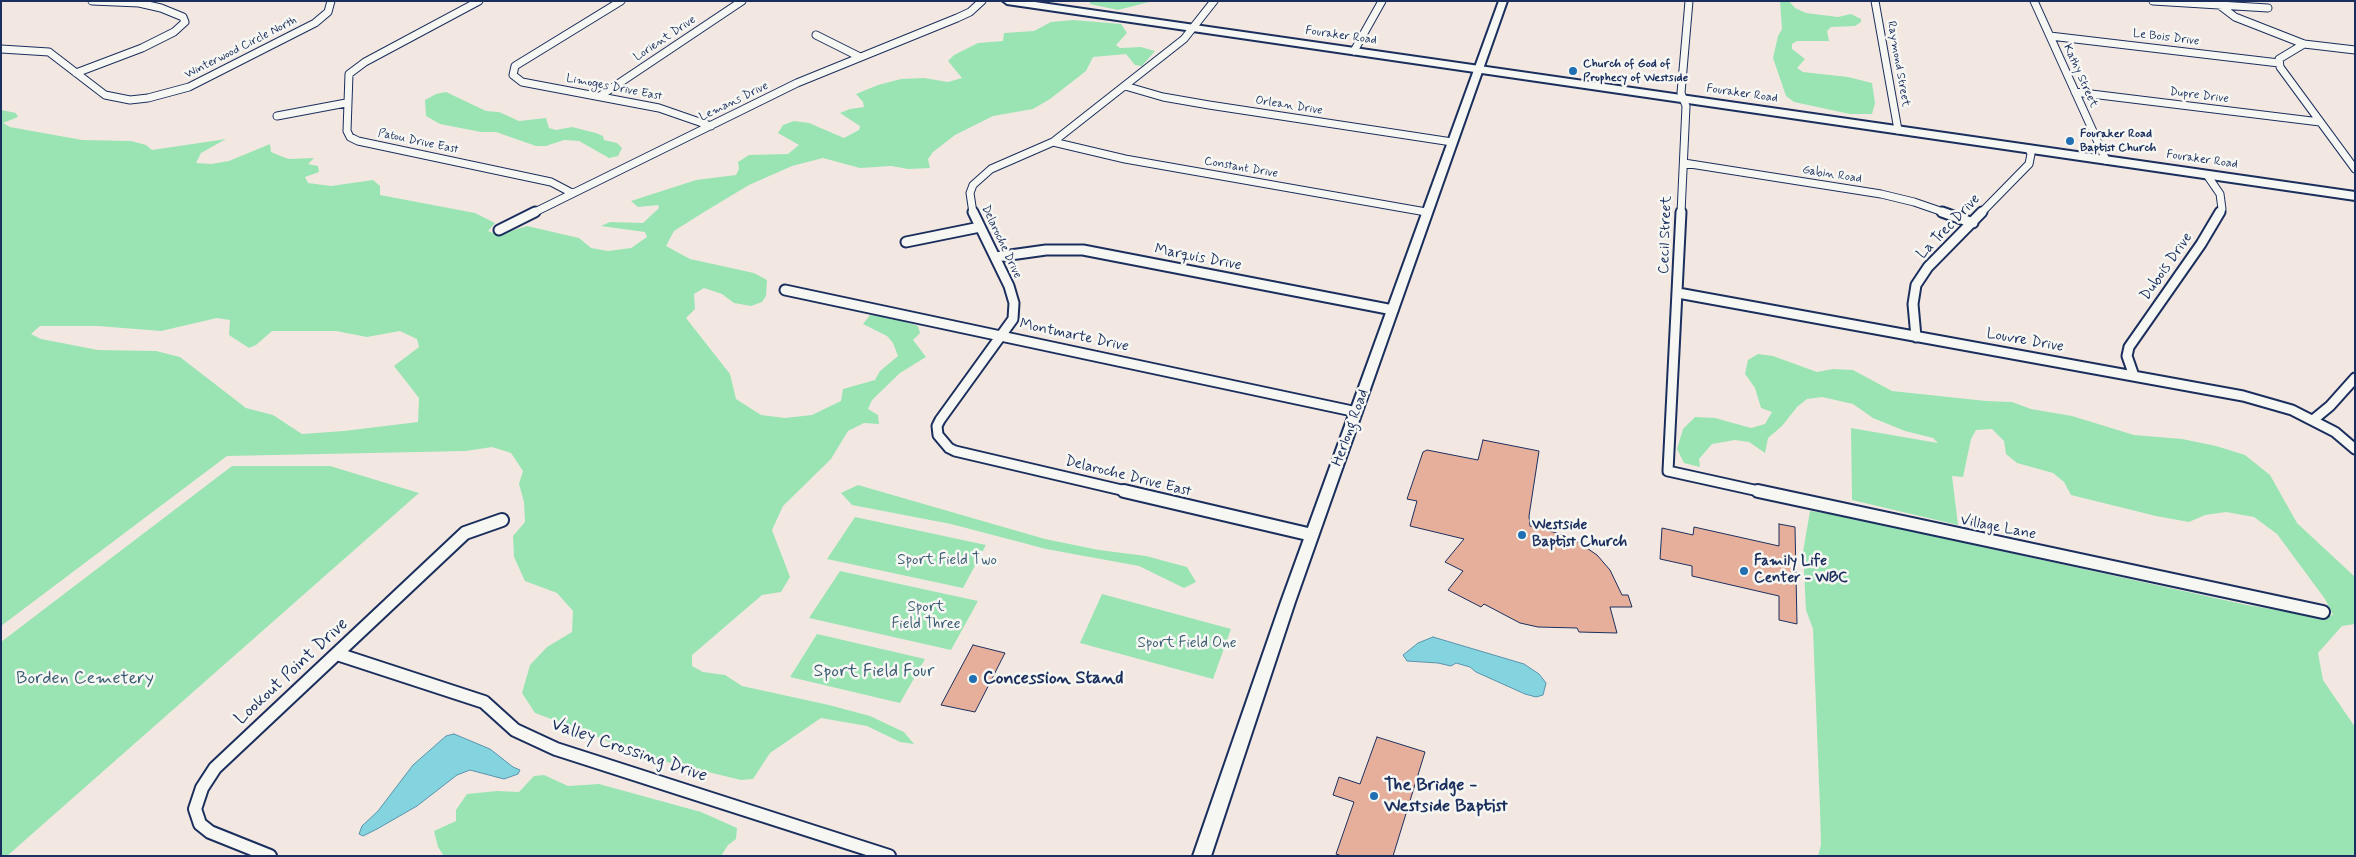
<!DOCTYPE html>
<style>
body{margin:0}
#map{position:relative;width:2356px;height:857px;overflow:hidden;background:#f3e8e1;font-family:Mynerve,sans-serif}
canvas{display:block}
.frame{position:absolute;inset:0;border:2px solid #1b2f5e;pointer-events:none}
</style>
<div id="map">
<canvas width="2356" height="857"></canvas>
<div class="frame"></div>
</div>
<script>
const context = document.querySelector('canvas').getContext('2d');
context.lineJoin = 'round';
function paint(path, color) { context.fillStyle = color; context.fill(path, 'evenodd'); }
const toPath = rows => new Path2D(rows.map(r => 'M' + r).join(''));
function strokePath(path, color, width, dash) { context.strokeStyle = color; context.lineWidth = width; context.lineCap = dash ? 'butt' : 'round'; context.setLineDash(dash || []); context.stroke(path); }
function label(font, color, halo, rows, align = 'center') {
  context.font = font + ' Mynerve,sans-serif'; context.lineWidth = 5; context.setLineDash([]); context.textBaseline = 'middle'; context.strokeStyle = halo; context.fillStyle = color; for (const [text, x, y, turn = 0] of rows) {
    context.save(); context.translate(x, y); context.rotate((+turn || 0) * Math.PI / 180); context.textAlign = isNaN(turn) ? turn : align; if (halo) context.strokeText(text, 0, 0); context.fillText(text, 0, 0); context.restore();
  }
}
paint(toPath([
 [1090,1,1153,1,1118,10,1090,4],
 [1780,1,1789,1,1795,8,1806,13,1838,17,1851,14,1861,19,1861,22,1855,26,1831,27,1827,31,1829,41,1797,41,1792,44,1792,49,1805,59,1797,68,1803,72,1848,77,1872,83,1875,103,1872,114,1850,114,1794,102,1786,96,1773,58,1778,36,1782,29],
 [1073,20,1121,24,1127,33,1116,45,1120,48,1141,47,1155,51,1142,66,1135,65,1126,54,1093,57,1086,71,1050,99,1033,109,993,116,955,135,933,152,928,159,930,168,908,169,891,166,860,168,823,158,792,166,749,185,704,212,674,231,666,246,690,259,754,273,767,280,766,296,762,302,751,306,734,303,722,294,704,288,694,294,695,309,686,318,730,374,736,399,761,415,785,418,812,415,841,401,843,389,875,380,880,371,898,356,893,343,887,336,863,324,870,315,890,317,918,326,920,333,913,340,926,357,900,373,872,400,868,409,878,415,879,424,864,423,848,431,831,459,783,506,772,530,790,577,781,592,762,595,692,655,692,666,703,672,725,675,742,686,829,705,870,716,904,732,914,744,900,742,867,726,821,718,770,753,753,779,741,780,642,756,576,728,535,713,522,693,530,665,547,647,572,632,573,611,557,593,525,581,514,557,513,536,525,522,524,502,519,484,523,471,511,453,492,447,466,451,227,456,1,626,1,110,16,113,18,117,3,123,10,127,82,140,131,141,146,145,152,150,226,139,201,153,196,163,211,164,229,161,270,144,271,152,283,157,289,159,314,158,308,164,318,166,319,172,305,177,308,183,331,186,373,180,380,186,380,195,475,213,495,223,488,231,498,235,527,226,579,238,591,248,608,251,631,248,647,237,645,232,601,226,610,222,643,223,659,208,658,205,638,207,631,201,696,180,736,175,739,169,738,162,749,155,788,154,799,145,778,133,783,125,794,121,809,123,844,138,859,130,860,126,840,113,850,109,864,107,863,102,856,94,878,85,901,79,924,78,948,82,962,78,948,61,954,55,978,43,1003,41,1004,33,1034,31,1051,22],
 [217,318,230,320,229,335,249,348,256,345,272,331,336,331,367,337,400,331,417,339,419,347,394,366,419,398,418,422,344,431,302,434,273,415,246,408,180,357,156,351,98,350,41,339,31,334,40,326,98,326,161,331],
 [446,92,486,111,499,112,519,121,546,118,549,128,556,130,572,127,596,133,603,136,604,140,617,143,622,148,618,156,609,158,579,141,564,140,546,146,536,146,496,132,481,132,440,124,426,116,425,100,436,94],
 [1758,354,1773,356,1817,372,1833,369,1853,370,1892,391,1986,401,2012,402,2031,409,2072,416,2134,435,2182,439,2216,446,2245,455,2270,475,2297,523,2355,577,2355,624,2342,626,2318,653,2323,680,2355,727,2355,856,1818,856,1821,845,1820,809,1813,629,1806,610,1803,552,1810,511,1838,515,2247,605,2319,617,2333,615,2325,599,2277,534,2254,517,2226,512,2205,515,2189,522,2156,516,2071,495,2064,482,2053,473,2017,463,2006,454,2004,441,1992,429,1976,430,1971,439,1963,477,1952,476,1958,525,1852,500,1851,428,1938,443,1933,438,1905,431,1873,418,1853,404,1822,397,1807,399,1797,407,1782,426,1768,438,1765,453,1749,442,1735,440,1712,444,1699,459,1700,467,1684,463,1677,449,1683,429,1695,417,1715,418,1751,428,1765,424,1772,412,1761,408,1755,388,1745,374,1748,360],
 [232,466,330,466,419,493,7,856,1,856,1,642],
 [858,485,1045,539,1099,550,1146,556,1187,567,1196,582,1184,588,1139,566,1046,549,951,524,852,505,841,493],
 [855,517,986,545,963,588,827,559],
 [840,571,978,601,951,650,809,618],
 [1102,594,1231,629,1213,679,1080,643],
 [817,634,925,659,900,703,790,677],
 [544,775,568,786,599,784,701,812,737,828,736,839,728,845,721,856,444,856,438,847,434,831,456,821,456,810,467,794,497,791,519,792,534,776]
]), '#9ae4b4');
const water = toPath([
 [1433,637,1524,664,1539,674,1546,683,1543,695,1536,697,1525,694,1476,672,1470,667,1456,663,1451,666,1438,663,1407,661,1403,655,1418,643,1433,637],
 [454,734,490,749,513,767,520,770,518,774,504,779,470,770,457,775,417,806,377,829,363,836,359,834,362,826,378,811,413,765,446,736,454,734]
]);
paint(water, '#84d4e0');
strokePath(water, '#5a92ac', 1);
const building = toPath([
 [1483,440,1539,451,1529,516,1530,526,1557,533,1578,542,1597,555,1610,570,1622,595,1628,595,1632,607,1610,607,1617,633,1579,632,1577,628,1538,627,1520,623,1484,604,1481,607,1448,590,1463,571,1445,562,1464,539,1410,526,1417,501,1407,499,1423,452,1427,450,1478,460,1483,440],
 [1779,524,1795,527,1797,624,1779,620,1779,596,1692,576,1692,566,1660,559,1662,528,1693,535,1694,527,1779,546,1779,524],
 [973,645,1005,653,975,712,941,705,973,645],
 [1377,737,1425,752,1393,856,1342,856,1336,854,1354,802,1333,795,1339,777,1360,784,1377,737]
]);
paint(building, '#e6af9b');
strokePath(building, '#1b2f5e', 1);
const minorFar2 = toPath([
 [479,1,365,62,349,74,347,131,350,137,358,141,551,182,572,193],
 [621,1,515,66,513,75,522,82,659,108,711,126],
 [1875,1,1898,130],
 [2034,1,2106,160],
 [2153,1,2268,8],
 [2214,1,2235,17,2304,44,2355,50],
 [816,35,860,57],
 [2050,36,2279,63],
 [2304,44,2279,59,2280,67,2355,169],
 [1,49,49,52,105,95,130,100,148,98,189,87,315,23,328,12,331,1],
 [1354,51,1382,1],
 [76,73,142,48,174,32,185,22,183,17,161,8,139,3,92,1],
 [1125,86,1163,97,1209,105,1452,142],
 [2075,92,2320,122],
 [600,96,742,1],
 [277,116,346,103],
 [1053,142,1125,159,1426,212],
 [1684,163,1881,194,1914,202,1946,213],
 [2207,175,2220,194,2222,209,2219,213],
 [533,213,797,83,957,18,970,12,982,1],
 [973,213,970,193,973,185,991,169,1053,142,1184,39,1214,1],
 [1681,213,1686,106,1681,93,1689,1],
 [1981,213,2029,164,2031,154,2029,149]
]);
const minorFar1 = toPath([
 [973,212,1009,286,1014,303,1013,319,940,420,937,426,938,435,949,448,955,451,1130,492],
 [1681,212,1668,471,1763,492],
 [1942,212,1973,223],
 [499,230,535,212],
 [906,242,980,227],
 [996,257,1046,250,1083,250,1393,310],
 [785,290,1357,412],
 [1678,293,2243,396,2292,410,2335,432,2355,449],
 [1916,337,1913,304,1916,285,1928,267,1982,212],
 [2134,376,2127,356,2129,347,2201,244,2220,212],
 [2313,420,2330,406,2355,378]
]);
const minor = toPath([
 [1124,491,1312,535],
 [1758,491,2323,612],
 [337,654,484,702,515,730,556,749,889,856],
 [270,856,210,832,200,824,195,809,202,788,215,768,465,533,502,520]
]);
const tertiary = toPath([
 [1499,1,1507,1,1295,602,1211,856,1193,856,1281,602,1499,1]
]);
const secondary = toPath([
 [1003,1,1028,1,2355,192,2355,200,1007,4,1003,1]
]);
strokePath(minorFar2, '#1b2f5e', 9);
strokePath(minorFar1, '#1b2f5e', 13);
strokePath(minor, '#1b2f5e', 16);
strokePath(tertiary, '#1b2f5e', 4);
strokePath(secondary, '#1b2f5e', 4);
strokePath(minorFar2, '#f6f6f2', 7);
strokePath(minorFar1, '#f6f6f2', 9);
strokePath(minor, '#f6f6f2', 12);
paint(tertiary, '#f6f6f2');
paint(secondary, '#f6f6f2');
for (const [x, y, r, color] of [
 [1573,71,5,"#1f6fb2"],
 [2070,141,5,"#1f6fb2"],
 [1522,535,5,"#1f6fb2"],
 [1744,571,5,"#1f6fb2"],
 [973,679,5,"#1f6fb2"],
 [1374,796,5,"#1f6fb2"]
]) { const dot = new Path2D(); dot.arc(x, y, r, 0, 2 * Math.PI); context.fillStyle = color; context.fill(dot); strokePath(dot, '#f6f6f2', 2); }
label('12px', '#1b2f5e', '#f6f6f2', [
 ["Fouraker Road",1341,36,8],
 ["Le Bois Drive",2166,38,7],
 ["Lorient Drive",665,39,-34],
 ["Winterwood Circle North",241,48,-27],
 ["Raymond Street",1898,64,80],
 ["Kathy Street",2080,76,66],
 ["Limoges Drive East",614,88,11],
 ["Fouraker Road",1742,94,8],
 ["Dupre Drive",2199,96,7],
 ["Lemans Drive",734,102,-26],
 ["Orlean Drive",1289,106,9],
 ["Patou Drive East",418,142,12],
 ["Fouraker Road",2202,160,8],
 ["Constant Drive",1241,168,10],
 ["Gabin Road",1832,175,9],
 ["Delaroche Drive",1001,242,65]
]);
label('bold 12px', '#1b2f5e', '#f6f6f2', [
 ["Church of God of",1583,64],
 ["Prophecy of Westside",1583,78],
 ["Fouraker Road",2080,134],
 ["Baptist Church",2080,148]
], 'left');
label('15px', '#1b2f5e', '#f6f6f2', [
 ["La Trec Drive",1949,227,-46],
 ["Cecil Street",1666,235,-88],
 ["Marquis Drive",1198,258,11],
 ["Dubois Drive",2167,267,-55],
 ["Montmarte Drive",1074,336,12],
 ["Louvre Drive",2025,341,10],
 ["Herlong Road",1351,428,-70],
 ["Delaroche Drive East",1128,477,14],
 ["Village Lane",1998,528,11]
]);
label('bold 15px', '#1b2f5e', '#f6f6f2', [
 ["Westside",1532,526],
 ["Baptist Church",1532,543],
 ["Family Life",1754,562],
 ["Center - WBC",1754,579]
], 'left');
label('15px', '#3b5c74', '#f6f6f2', [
 ["Sport Field Two",947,561],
 ["Sport",926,608],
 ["Field Three",926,625],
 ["Sport Field One",1187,644]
]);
label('18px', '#1b2f5e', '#f6f6f2', [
 ["Lookout Point Drive",292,672,-43],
 ["Valley Crossing Drive",629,751,19]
]);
label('18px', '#3b5c74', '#f6f6f2', [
 ["Sport Field Four",874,672],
 ["Borden Cemetery",85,679]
]);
label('bold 18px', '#1b2f5e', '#f6f6f2', [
 ["Concession Stand",983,679],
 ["The Bridge -",1384,786],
 ["Westside Baptist",1384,807]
], 'left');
</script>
